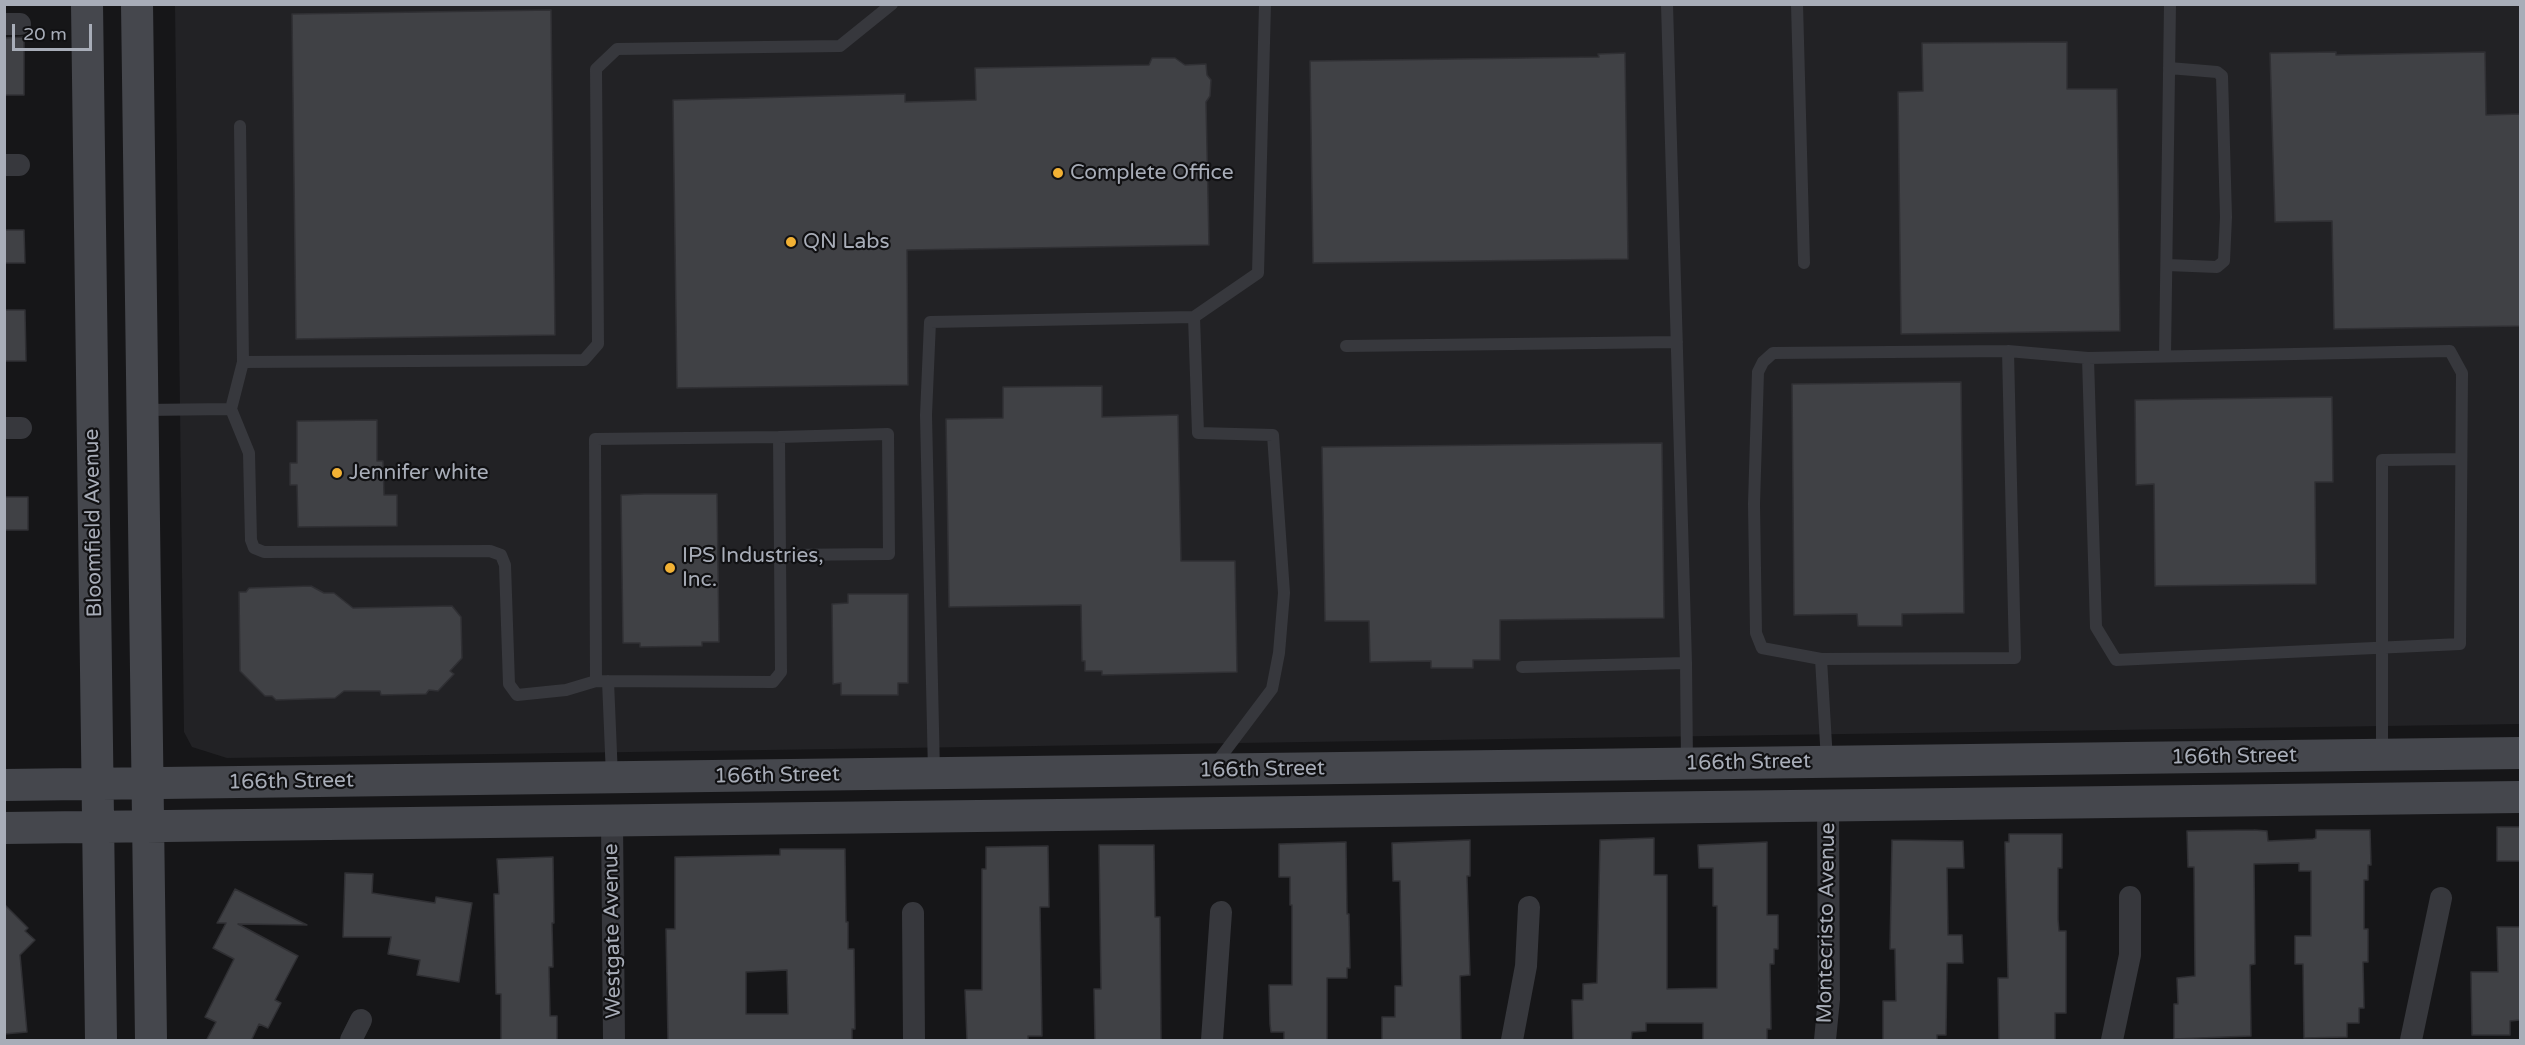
<!DOCTYPE html>
<style>
body{margin:0}
#map{position:relative;width:2525px;height:1045px;overflow:hidden;background:#161618;font-family:"Varela Round",sans-serif}
canvas{display:block}
.frame{position:absolute;inset:0;border:6px solid #a8adb8;pointer-events:none}
.scale{position:absolute;left:12px;top:24px;width:80px;height:27px;box-sizing:border-box;border:3px solid #a8adb8;border-top:0;padding-left:8px;font-size:18px;line-height:21px;white-space:nowrap;color:#a8adb8;-webkit-text-stroke:4px #111113;paint-order:stroke}
</style>
<div id="map">
<canvas width="2525" height="1045"></canvas>
<div class="frame"></div>
<div class="scale">20 m</div>
</div>
<script>
const context = document.querySelector('canvas').getContext('2d');
context.lineJoin = 'round';
function paint(path, color) { context.fillStyle = color; context.fill(path, 'evenodd'); }
const toPath = rows => new Path2D(rows.map(r => 'M' + r).join(''));
function strokePath(path, color, width, dash) { context.strokeStyle = color; context.lineWidth = width; context.lineCap = dash ? 'butt' : 'round'; context.setLineDash(dash || []); context.stroke(path); }
function label(font, color, halo, rows, align = 'center') {
  context.font = font + ' "Varela Round",sans-serif'; context.lineWidth = 4.5; context.setLineDash([]); context.textBaseline = 'middle'; context.strokeStyle = halo; context.fillStyle = color; for (const [text, x, y, turn = 0] of rows) {
    context.save(); context.translate(x, y); context.rotate((+turn || 0) * Math.PI / 180); context.textAlign = isNaN(turn) ? turn : align; if (halo) context.strokeText(text, 0, 0); context.fillText(text, 0, 0); context.restore();
  }
}
paint(toPath([
 [175,5,2520,5,2520,724,227,758,192,747,184,732]
]), '#222225');
const building = toPath([
 [551,10,555,335,296,339,292,14,551,10],
 [24,37,24,95,4,95,4,38,24,37],
 [2067,42,2067,89,2117,89,2120,331,1901,334,1898,92,1923,91,1922,43,2067,42],
 [2336,52,2336,55,2485,52,2486,115,2520,114,2520,326,2334,329,2332,221,2275,222,2270,53,2336,52],
 [1625,53,1628,259,1313,263,1310,61,1599,57,1598,54,1625,53],
 [1152,58,1175,58,1185,65,1206,64,1207,75,1211,80,1210,96,1206,102,1209,245,907,250,908,385,677,388,673,100,905,94,905,102,976,100,975,68,1149,65,1152,58],
 [4,230,24,230,25,263,4,263,4,230],
 [4,310,25,310,26,361,4,361,4,310],
 [1961,382,1964,613,1902,614,1902,626,1858,626,1857,614,1794,615,1792,384,1961,382],
 [1102,386,1102,417,1178,415,1181,561,1235,561,1237,672,1102,675,1102,671,1085,671,1085,661,1082,661,1081,605,949,607,946,419,1003,418,1003,387,1102,386],
 [2332,397,2333,482,2315,482,2316,584,2155,586,2154,484,2136,485,2135,400,2332,397],
 [377,420,377,461,383,461,384,495,397,495,397,526,298,527,297,485,290,485,290,463,297,463,297,421,377,420],
 [1662,443,1664,618,1500,620,1500,660,1473,660,1473,668,1431,668,1431,661,1370,662,1369,621,1325,621,1322,447,1662,443],
 [644,494,717,494,719,642,702,642,702,646,640,647,640,643,623,643,621,495,644,494],
 [4,497,28,497,28,530,4,530,4,497],
 [311,586,324,593,334,593,353,608,452,606,461,617,462,658,450,671,454,674,438,691,429,690,426,694,381,695,380,691,344,691,335,698,276,700,272,696,265,696,240,671,239,592,246,592,249,588,311,586],
 [848,594,908,594,908,683,898,683,898,695,841,695,841,683,833,684,832,604,848,603,848,594],
 [2497,827,2520,827,2520,861,2497,861,2497,827],
 [2254,830,2267,831,2268,841,2313,839,2316,838,2316,830,2370,830,2371,865,2368,865,2368,880,2364,880,2364,929,2368,929,2368,962,2363,962,2364,1008,2359,1008,2359,1023,2347,1023,2347,1037,2304,1038,2303,964,2295,964,2295,936,2311,936,2311,871,2299,871,2299,863,2254,864,2255,964,2250,965,2251,1036,2174,1039,2174,1004,2178,1004,2177,978,2195,976,2194,867,2188,867,2187,831,2254,830],
 [2009,834,2062,834,2062,868,2058,868,2058,919,2059,931,2066,931,2066,1013,2055,1013,2055,1041,1999,1041,1998,978,2008,978,2005,842,2009,842,2009,834],
 [1654,838,1654,875,1667,875,1667,989,1717,988,1717,906,1713,906,1713,868,1699,868,1698,845,1767,842,1767,915,1778,915,1778,949,1774,949,1774,964,1770,964,1771,1029,1767,1029,1767,1041,1703,1041,1703,1023,1646,1023,1646,1031,1632,1032,1631,1041,1573,1041,1572,1000,1583,1000,1583,984,1597,983,1600,840,1654,838],
 [1470,840,1470,876,1467,876,1470,975,1460,976,1461,1041,1382,1041,1382,1017,1395,1017,1395,986,1402,986,1400,881,1393,881,1392,843,1470,840],
 [1892,840,1963,841,1964,868,1947,868,1948,935,1962,935,1963,963,1947,963,1946,1035,1937,1035,1937,1041,1883,1041,1883,1001,1896,1001,1895,949,1890,949,1892,840],
 [1346,842,1347,914,1349,914,1350,968,1347,968,1347,978,1327,978,1327,1041,1284,1041,1284,1032,1271,1032,1270,1024,1269,985,1292,985,1292,905,1290,905,1290,877,1279,877,1279,844,1346,842],
 [1099,845,1154,845,1155,917,1160,917,1161,1041,1095,1041,1094,989,1101,989,1099,845],
 [1048,846,1049,907,1040,907,1042,1036,1028,1036,1028,1041,967,1041,965,990,982,990,982,869,986,869,986,847,1048,846],
 [780,849,845,849,846,922,848,922,848,949,854,949,855,1029,852,1029,852,1041,668,1041,666,929,675,929,675,857,780,855,780,849],
 [787,970,788,1014,746,1014,746,972,787,970],
 [553,857,554,923,552,923,553,967,549,967,550,1016,557,1016,557,1041,501,1041,501,994,496,994,494,894,499,894,497,859,553,857],
 [345,873,373,874,372,893,435,903,436,897,472,903,459,982,417,975,420,960,388,954,391,937,343,937,345,873],
 [235,889,307,925,238,924,298,956,275,1000,281,1003,268,1028,259,1024,251,1041,206,1041,216,1022,205,1017,234,959,213,948,226,923,217,923,235,889],
 [4,904,28,928,25,931,35,940,20,955,27,1032,4,1034,4,904],
 [2497,927,2520,927,2520,1020,2510,1021,2510,1035,2472,1035,2471,972,2498,972,2497,927]
]);
paint(building, '#404145');
strokePath(building, '#303034', 1.5);
strokePath(toPath([
 [1667,4,1686,663],
 [1797,4,1804,263],
 [2167,265,2217,267,2224,261,2226,217,2222,76,2217,72,2169,68],
 [1194,317,1258,273,1265,4],
 [1346,346,1677,342],
 [2450,351,2462,373,2460,644,2116,660,2096,627,2088,358,2450,351],
 [2165,356,2170,4],
 [243,362,584,360,598,344,596,69,617,49,840,46,892,4],
 [231,409,249,453,251,540,254,548,264,552,490,551,501,555,505,565,509,684,517,695,566,690,596,681,773,682,781,672,780,555,779,437,888,434,889,554,780,555],
 [143,410,231,409,243,362,240,126],
 [1821,659,1762,648,1756,633,1754,504,1758,372,1763,362,1773,353,2008,351],
 [1522,667,1686,663,1687,763],
 [596,681,595,439,779,437],
 [608,681,612,777],
 [2382,755,2382,460,2461,459],
 [1827,761,1821,659,2015,658,2008,351,2088,358],
 [934,773,926,415,930,322,1194,317,1198,433,1273,435,1284,593,1279,653,1272,689,1214,766]
]), '#37383d', 12);
strokePath(toPath([
 [4,24,20,24],
 [4,165,19,165],
 [4,428,21,428],
 [612,821,614,1040],
 [913,913,914,1040],
 [351,1040,361,1020],
 [1212,1040,1221,912],
 [1512,1040,1526,966,1529,907],
 [1825,1040,1829,999,1828,806],
 [2112,1040,2130,955,2130,897],
 [2411,1040,2441,898]
]), '#37383d', 22);
strokePath(toPath([
 [87,4,101,1040],
 [137,4,151,1040],
 [4,785,2520,753],
 [4,828,2520,797]
]), '#45474d', 32);
for (const [x, y, r, color] of [
 [1058,173,6,"#f2b134"],
 [791,242,6,"#f2b134"],
 [337,473,6,"#f2b134"],
 [670,568,6,"#f2b134"]
]) { const dot = new Path2D(); dot.arc(x, y, r, 0, 2 * Math.PI); context.fillStyle = color; context.fill(dot); strokePath(dot, '#111113', 2); }
label('21px', '#a8adb8', '#111113', [
 ["Complete Office",1070,173],
 ["QN Labs",803,242],
 ["Jennifer white",349,473],
 ["IPS Industries,",682,556],
 ["Inc.",682,580]
], 'left');
label('21px', '#a8adb8', '#111113', [
 ["Bloomfield Avenue",94,523,-91],
 ["166th Street",2234,757,-1],
 ["166th Street",1748,763,-1],
 ["166th Street",1262,770,-1],
 ["166th Street",777,776,-1],
 ["166th Street",291,782,-1],
 ["Montecristo Avenue",1827,923,-89],
 ["Westgate Avenue",613,931,-91]
]);
</script>
